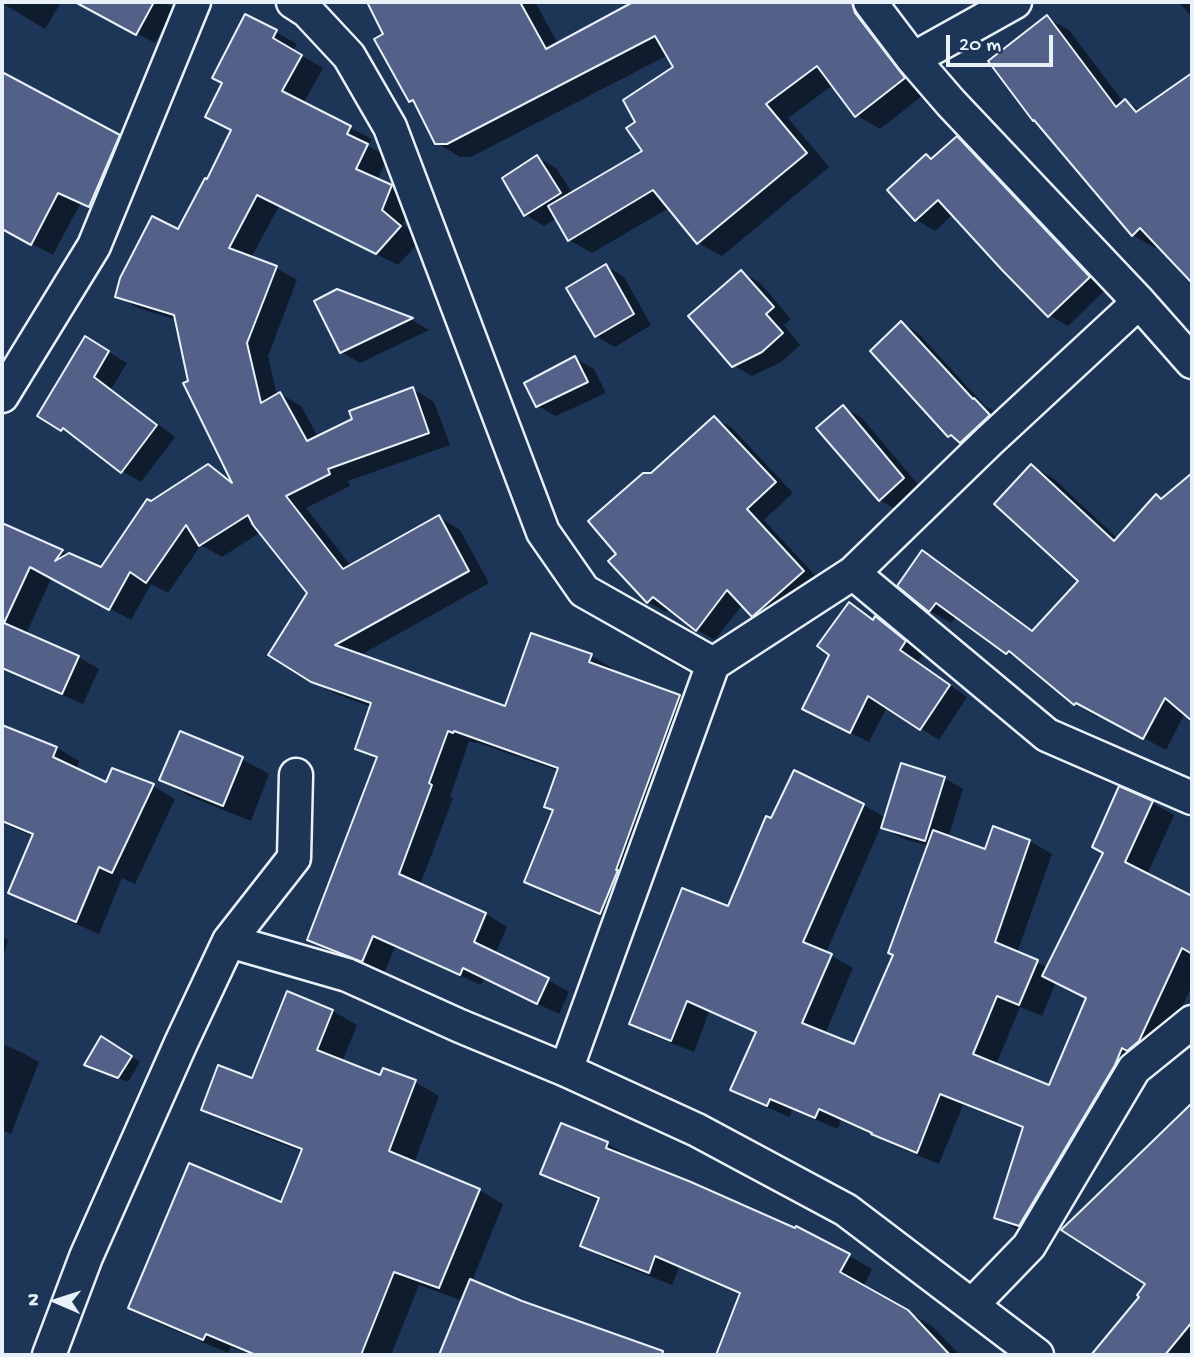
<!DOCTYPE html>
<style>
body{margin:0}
#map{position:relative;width:1194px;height:1357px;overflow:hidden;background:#1d3557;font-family:"Gochi Hand",sans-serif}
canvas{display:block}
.frame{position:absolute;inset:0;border:4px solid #e8f1f8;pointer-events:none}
.north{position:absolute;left:21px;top:1266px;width:70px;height:70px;-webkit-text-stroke:5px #1d3557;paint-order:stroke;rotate:273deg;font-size:19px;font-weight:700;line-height:28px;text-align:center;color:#e8f1f8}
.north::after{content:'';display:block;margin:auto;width:24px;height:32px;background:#e8f1f8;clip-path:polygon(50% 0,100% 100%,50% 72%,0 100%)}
.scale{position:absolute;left:946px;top:35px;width:107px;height:32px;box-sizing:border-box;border:4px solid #e8f1f8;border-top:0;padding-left:9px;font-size:21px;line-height:24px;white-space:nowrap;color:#e8f1f8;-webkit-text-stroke:5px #1d3557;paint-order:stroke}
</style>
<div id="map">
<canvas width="1194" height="1357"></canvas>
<div class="frame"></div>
<div class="north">N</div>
<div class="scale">20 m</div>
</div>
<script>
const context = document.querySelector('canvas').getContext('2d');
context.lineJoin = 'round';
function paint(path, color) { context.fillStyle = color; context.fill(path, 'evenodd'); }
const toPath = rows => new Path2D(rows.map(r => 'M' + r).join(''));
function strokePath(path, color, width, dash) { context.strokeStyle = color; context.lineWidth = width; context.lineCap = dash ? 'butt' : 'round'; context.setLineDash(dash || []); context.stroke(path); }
paint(toPath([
 [2,2,61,2,45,29,2,3],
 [78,2,163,2,174,8,155,43],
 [369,2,535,2,558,44,637,2,687,2,689,5,694,2,866,2,927,92,880,129,856,115,833,85,788,118,829,167,722,256,698,243,669,208,592,253,569,240,557,218,544,226,526,215,504,178,537,157,556,168,573,194,645,151,637,122,676,68,668,55,471,157,460,157,437,143,417,105,411,101,385,35],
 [1178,2,1192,2,1192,17],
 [1047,18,1069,30,1124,103,1126,102,1142,111,1192,76,1192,281,1158,245,1155,248,1133,235],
 [276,32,297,44,293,51,323,68,303,104,372,139,368,146,388,157,377,180,412,199,403,224,421,240,398,265,279,206,251,258,276,268,297,280,268,356,277,396,280,394,301,406,318,437,413,389,434,402,450,445,348,481,350,486,306,508,351,566,439,517,460,530,489,583,359,656,506,708,591,656,612,668,611,672,679,697,700,709,621,924,547,894,526,882,555,811,546,806,559,771,475,742,475,743,469,741,450,797,453,798,420,885,486,914,507,927,495,954,548,980,569,992,559,1014,484,978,481,985,395,947,384,973,330,952,309,939,378,760,357,748,371,707,334,693,312,681,309,593,261,532,222,557,201,545,168,593,151,584,131,620,52,577,26,634,78,657,99,669,83,704,2,669,2,525,101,569,151,503,208,466,233,481,190,382,177,320,138,308,117,296,179,232,208,182],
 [2,74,140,149,110,218,80,204,53,255,2,228],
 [957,138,976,149,1107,288,1068,326,1049,315,953,214,935,231,917,220,889,191,926,156,933,160],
 [606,266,624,277,651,325,615,347,596,336],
 [741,272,760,283,791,319,784,325,800,345,781,362,752,376,733,365],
 [337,291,412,320,429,330,360,363,341,352],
 [902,323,918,333,986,407,991,409,1006,425,966,445,950,436],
 [971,397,979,401,998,420,995,422],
 [85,338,127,363,111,389,175,437,141,482,122,471,81,440,39,415],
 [575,358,594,369,606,393,556,416,538,406],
 [843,407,862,418,922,489,898,511,880,500],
 [714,418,732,428,793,493,764,520,821,582,771,626,753,615,743,604,715,640,697,630,670,608,666,612,648,602,619,554,652,475],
 [1031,466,1053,478,1118,539,1192,475,1192,718,1185,713,1166,750,1099,714,1097,717,1075,704,1029,665,1007,653,957,616,951,623,930,611,922,552,944,565,1034,631,1080,581],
 [850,605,874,620,876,618,894,629,924,653,917,662,967,697,939,740,887,707,869,742,823,719,832,655],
 [2,727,57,748,79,761,76,770,107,785,153,786,175,799,135,884,122,878,99,934,32,905,10,892,34,837,2,823],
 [242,759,269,774,251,821,189,796,162,780],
 [944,778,963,789,948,838,986,852,994,829,1030,841,1052,854,1017,953,1048,968,1105,853,1120,789,1152,803,1174,815,1147,875,1192,898,1192,986,1161,1054,1042,1238,1018,1230,996,1217,1024,1129,963,1105,939,1164,895,1146,841,1120,838,1129,792,1110,789,1117,755,1102,733,1089,757,1033,709,1012,694,1052,653,1036,631,1024,729,908,772,820,863,805,886,818],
 [881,826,901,838,929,846,895,955,855,1047,825,1034,853,968,826,953],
 [1056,982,1087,999,1050,1087,996,1065,1020,1007,1042,1016],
 [2,936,8,940,2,963],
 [288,993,333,1011,357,1025,342,1062,381,1078,415,1082,439,1096,414,1163,479,1190,503,1204,472,1281,522,1303,630,1342,653,1355,441,1355,463,1301,419,1285,391,1355,251,1355,231,1347,228,1353,155,1322,130,1307,282,1205,303,1152,228,1123,203,1109,253,1080],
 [102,1039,140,1062,128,1082,95,1069],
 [2,1044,21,1052,39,1062,11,1134,2,1130],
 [1180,1118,1192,1125,1192,1355,1095,1355,1141,1296,1147,1284],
 [607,1144,631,1157,630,1160,849,1256,872,1269,863,1287,932,1326,960,1355,718,1355,741,1295,679,1268,672,1285,606,1259,582,1245,600,1201,566,1187,542,1173]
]), '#0007');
const building = toPath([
 [75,2,154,2,136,35,75,2],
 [367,2,520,2,546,49,633,2,852,2,855,13,905,78,855,117,817,66,766,104,807,153,697,244,653,190,568,241,548,206,642,151,626,128,635,122,623,100,673,67,655,36,447,144,435,144,413,100,409,102,374,39,383,34,367,2],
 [245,14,277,30,273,38,302,55,282,91,351,126,347,134,368,144,356,169,392,185,382,210,401,226,376,254,257,195,229,248,277,266,247,343,261,403,280,392,307,441,352,419,349,411,413,387,429,433,328,469,330,474,286,496,343,569,439,515,469,571,335,645,505,706,531,633,592,654,589,662,680,695,616,870,618,870,600,914,524,882,553,810,544,807,558,768,454,731,453,733,448,731,429,783,432,785,399,874,486,913,474,942,549,978,537,1004,463,968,460,975,373,936,362,962,307,940,377,757,355,749,371,703,311,682,268,655,307,593,253,525,248,515,199,546,186,525,146,583,130,572,109,610,30,567,4,623,79,656,62,694,2,668,2,523,63,550,55,561,69,553,101,567,147,499,151,501,208,464,232,483,183,383,188,381,174,315,115,297,120,278,152,216,178,229,205,178,207,179,231,130,205,117,222,83,212,78,245,14],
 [1047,15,1116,107,1125,99,1136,112,1192,73,1192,283,1140,228,1132,236,1034,120,1033,121,988,61,1047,15],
 [2,72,120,135,89,207,58,193,31,245,2,229,2,72],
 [957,136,1090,277,1048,317,1002,270,938,200,915,221,887,190,926,154,931,159,957,136],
 [537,155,561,193,524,216,502,178,537,155],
 [606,264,634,314,595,337,566,288,606,264],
 [741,270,774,307,766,314,783,333,762,352,732,367,688,316,741,270],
 [337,289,413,318,340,353,314,301,337,289],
 [901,321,973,399,974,398,990,415,960,443,951,435,948,437,870,351,901,321],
 [85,336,109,351,94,377,157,425,121,473,63,428,61,431,37,416,85,336],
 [575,356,588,382,536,407,524,383,575,356],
 [843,405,904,478,879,501,816,428,843,405],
 [714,416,776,482,747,509,804,571,752,617,727,590,696,631,653,597,647,603,608,561,616,554,588,521,643,473,651,473,714,416],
 [1031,464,1114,541,1156,494,1161,499,1192,473,1192,721,1165,698,1143,739,1076,703,1074,705,1009,651,1006,654,936,603,929,612,897,586,922,550,1032,631,1078,581,994,504,1031,464],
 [849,602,873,620,875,616,906,641,900,650,950,685,920,730,868,696,850,733,802,709,829,655,817,646,849,602],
 [2,725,57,747,53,757,106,782,112,768,154,784,112,873,99,867,76,922,8,893,33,834,2,821,2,725],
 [180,731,243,757,223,806,159,780,180,731],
 [901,763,945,777,925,841,881,828,901,763],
 [794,770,864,804,803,942,832,954,802,1023,854,1044,893,955,888,953,933,830,985,849,993,826,1030,840,995,942,1038,960,1019,1005,997,996,973,1054,1049,1085,1086,998,1042,976,1103,853,1092,847,1119,786,1153,801,1125,862,1192,896,1192,954,1182,948,1139,1041,1127,1051,1122,1048,1115,1065,1019,1226,994,1218,1023,1127,940,1094,917,1153,871,1134,872,1133,819,1109,815,1118,770,1099,767,1106,730,1090,756,1032,687,1001,671,1041,629,1024,682,888,728,906,766,816,771,818,794,770],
 [287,991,333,1010,317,1050,380,1075,383,1068,416,1080,389,1151,480,1189,439,1288,394,1272,361,1355,256,1355,206,1334,203,1340,128,1308,189,1163,281,1202,302,1149,201,1110,218,1065,252,1078,287,991],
 [101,1036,132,1056,118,1078,84,1065,101,1036],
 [1192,1103,1192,1322,1165,1355,1091,1355,1139,1297,1137,1295,1145,1284,1061,1230,1192,1103],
 [561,1123,608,1142,606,1148,691,1182,795,1228,796,1226,850,1254,840,1272,908,1310,950,1355,716,1355,740,1293,655,1256,649,1273,580,1246,599,1198,540,1174,561,1123],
 [470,1279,522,1301,663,1351,662,1355,439,1355,470,1279]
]);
paint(building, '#536087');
strokePath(building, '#e8f1f8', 2);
const street = toPath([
 [293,2,307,11,349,56,390,127,543,532,584,591,713,664],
 [870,2,913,59,951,103,1139,302,1192,362],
 [913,59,1015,2],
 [2,396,94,246,194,2],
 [853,573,1047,735,1192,798],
 [229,941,347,975,460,1026,566,1070,697,1130,846,1210,1037,1355],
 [566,1070,713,664,853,573,989,441,1139,302],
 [972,1305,1029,1246,1134,1069,1192,1022],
 [49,1355,86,1257,181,1043,229,941,294,858,296,775]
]);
strokePath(street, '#e8f1f8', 37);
strokePath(street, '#1d3557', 32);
</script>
